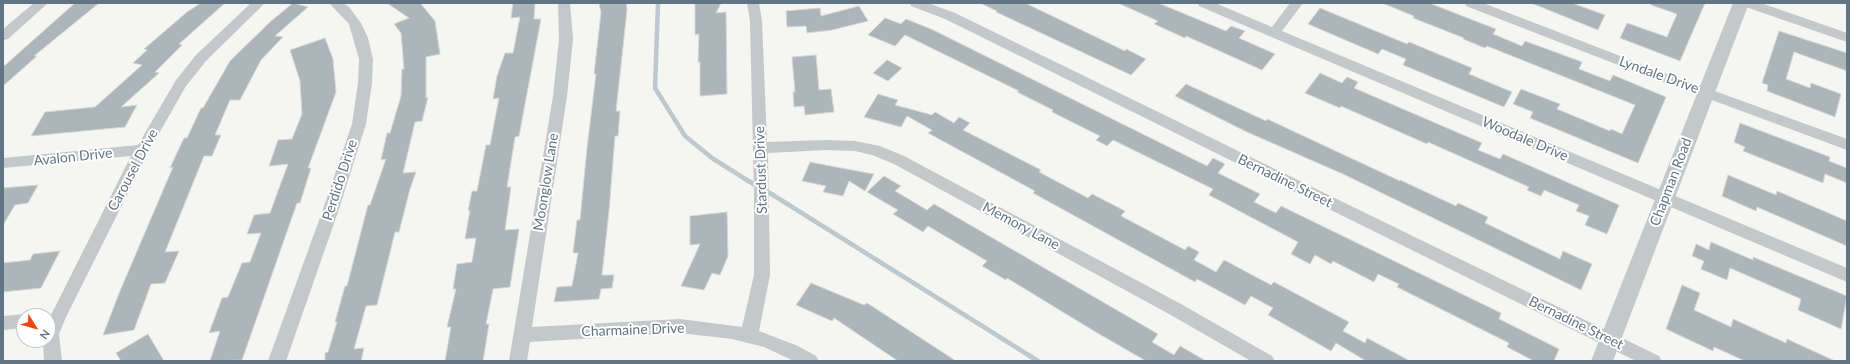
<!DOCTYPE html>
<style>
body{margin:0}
#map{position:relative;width:1850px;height:364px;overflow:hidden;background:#f5f5f1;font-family:Lato,sans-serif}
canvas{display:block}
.frame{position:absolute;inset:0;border:4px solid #617585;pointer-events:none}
.north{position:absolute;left:16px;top:308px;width:40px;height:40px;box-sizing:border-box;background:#fff;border:1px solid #c0c8ce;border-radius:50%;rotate:127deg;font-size:11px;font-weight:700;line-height:16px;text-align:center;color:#617585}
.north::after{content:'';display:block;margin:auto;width:14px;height:18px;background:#f34513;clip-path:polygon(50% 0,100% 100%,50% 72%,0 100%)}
</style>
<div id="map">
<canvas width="1850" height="364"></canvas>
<div class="frame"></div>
<div class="north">N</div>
</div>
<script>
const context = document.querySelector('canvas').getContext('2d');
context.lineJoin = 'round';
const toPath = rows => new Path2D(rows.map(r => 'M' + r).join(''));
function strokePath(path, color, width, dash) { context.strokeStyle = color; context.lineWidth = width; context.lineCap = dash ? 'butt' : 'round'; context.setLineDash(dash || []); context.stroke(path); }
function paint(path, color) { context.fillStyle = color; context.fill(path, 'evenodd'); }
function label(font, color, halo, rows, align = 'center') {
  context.font = font + ' Lato,sans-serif'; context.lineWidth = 4; context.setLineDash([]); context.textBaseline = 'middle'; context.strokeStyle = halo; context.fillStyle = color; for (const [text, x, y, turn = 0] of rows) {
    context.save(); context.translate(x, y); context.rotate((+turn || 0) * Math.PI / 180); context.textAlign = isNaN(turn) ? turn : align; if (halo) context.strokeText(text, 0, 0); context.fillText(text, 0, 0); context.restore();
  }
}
strokePath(toPath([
 [658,3,655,88,685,136,712,158,758,187],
 [765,190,1038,361]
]), '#bdc9ce', 4.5);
const building = toPath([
 [75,3,99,3,34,56,37,56,3,86,3,67,75,3],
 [201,3,225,3,179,44,182,45,155,72,159,73,121,107,137,105,125,127,31,136,45,112,95,107,142,65,133,63,147,50,144,49,187,12,201,3],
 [293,3,308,7,275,36,283,37,261,60,240,100,230,100,215,135,221,135,212,156,204,156,165,252,179,251,165,283,151,284,134,330,103,335,120,291,173,167,170,168,184,138,187,138,201,108,203,108,230,61,270,22,293,3],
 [387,3,420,3,435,21,440,54,426,57,426,98,428,97,422,121,415,122,403,173,416,172,410,189,399,232,395,232,377,305,366,306,354,349,364,348,361,361,325,361,325,353,328,352,337,322,335,322,345,286,347,286,368,205,370,205,386,159,381,160,387,133,390,133,401,96,402,69,404,69,401,33,394,24,409,18,387,3],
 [513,3,535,3,534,19,541,19,519,136,515,137,507,187,511,187,505,230,519,229,510,287,493,289,486,324,489,324,483,361,445,361,451,327,447,327,456,289,453,289,457,264,472,262,476,238,465,239,470,210,468,211,472,191,477,191,486,145,490,145,499,98,493,99,497,76,505,53,513,53,520,17,511,18,513,3],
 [599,3,626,3,627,10,616,111,620,111,618,136,615,136,609,211,602,275,614,275,612,288,601,289,599,299,554,302,557,287,572,286,578,253,573,253,577,220,580,220,587,148,596,74,594,74,601,13,599,3],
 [695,3,721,3,716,13,726,12,727,94,700,96,700,62,698,62,699,34,695,35,695,3],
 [980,3,1025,3,1125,51,1126,49,1146,59,1131,75,996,12,997,11,980,3],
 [1118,3,1158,3,1226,31,1231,26,1245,31,1239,38,1275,54,1262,70,1186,36,1185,38,1154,24,1158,21,1118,3],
 [1382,3,1429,3,1496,29,1493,34,1522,46,1525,41,1582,62,1579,69,1610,81,1613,75,1666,97,1638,163,1530,118,1533,112,1513,104,1521,89,1560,104,1557,109,1610,131,1611,129,1622,134,1635,105,1487,46,1485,48,1463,39,1464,38,1413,18,1414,16,1382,3],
 [1531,3,1572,3,1605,15,1598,30,1531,3],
 [1651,3,1705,3,1680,61,1620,38,1627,23,1667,37,1677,14,1651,5,1651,3],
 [859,6,868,21,832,30,807,33,806,26,787,27,786,11,820,8,821,16,859,6],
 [1320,8,1407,44,1409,42,1472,68,1469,74,1512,92,1504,107,1403,65,1406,59,1382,49,1378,54,1308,24,1320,8],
 [885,18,901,24,906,19,931,29,1207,166,1213,158,1225,164,1218,173,1260,194,1254,202,1276,213,1281,206,1501,313,1499,319,1559,349,1554,361,1534,361,1507,347,1509,343,1397,287,1399,284,1378,274,1374,282,1333,261,1331,264,1315,255,1310,264,1291,254,1298,242,1209,195,1213,189,1113,140,1107,146,1096,140,1100,136,1052,112,1053,110,1017,92,1019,91,905,35,895,46,868,35,885,18],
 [1779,31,1847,53,1847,71,1794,52,1786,79,1810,88,1811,83,1841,94,1835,117,1767,91,1768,85,1762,83,1779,31],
 [325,38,333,59,336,92,308,168,311,168,300,203,297,203,242,360,210,361,220,331,209,333,222,298,228,297,242,263,250,262,261,233,247,234,254,215,270,213,288,164,269,166,278,140,292,139,302,114,300,81,290,50,325,38],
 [816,55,819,90,831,89,834,112,805,115,804,106,794,107,793,92,795,92,792,57,816,55],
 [887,60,902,68,888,81,873,73,887,60],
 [1320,73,1342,83,1347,77,1358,82,1354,88,1482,143,1478,150,1500,159,1503,154,1619,205,1607,234,1585,225,1589,216,1576,211,1579,205,1544,190,1541,196,1527,190,1529,187,1428,142,1427,144,1341,106,1340,108,1305,93,1320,73],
 [1186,84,1266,121,1267,119,1400,181,1400,180,1456,206,1458,203,1488,217,1485,223,1560,259,1563,251,1592,264,1581,290,1343,174,1247,132,1175,96,1186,84],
 [878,94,898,100,895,105,932,115,935,112,954,123,959,117,970,123,963,130,1041,170,1039,172,1088,198,1092,194,1125,211,1121,216,1185,250,1188,246,1199,252,1194,260,1216,272,1224,260,1271,285,1274,282,1349,322,1343,331,1365,343,1367,338,1410,361,1366,361,1336,343,1331,351,1268,315,1273,308,1251,296,1245,305,1197,279,1195,282,1033,193,1035,191,928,133,932,130,907,116,901,127,864,117,878,94],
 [1740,123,1830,157,1829,161,1847,168,1847,183,1825,174,1823,183,1743,151,1745,147,1734,142,1740,123],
 [810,162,841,168,874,174,865,191,849,181,843,196,823,192,826,186,802,181,810,162],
 [1728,175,1776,195,1777,191,1847,221,1847,246,1757,207,1756,211,1722,196,1728,175],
 [884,176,901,186,895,191,927,210,934,204,1158,334,1152,342,1174,355,1180,346,1206,361,1146,361,1094,331,1007,278,1006,280,982,266,987,261,928,226,923,232,893,214,898,210,867,192,884,176],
 [38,185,28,203,15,205,3,225,3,188,38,185],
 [727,212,728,256,720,275,712,273,704,290,681,286,700,244,690,245,690,216,727,212],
 [1711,242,1753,260,1753,257,1847,296,1841,329,1798,310,1801,299,1730,268,1727,280,1701,269,1704,261,1692,256,1696,244,1709,250,1711,242],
 [60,251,41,288,3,292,3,263,30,260,33,254,60,251],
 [811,283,864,305,867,303,956,361,898,361,834,318,832,321,796,305,811,283],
 [1682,285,1700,293,1694,310,1731,327,1733,319,1786,343,1787,339,1835,361,1745,361,1714,347,1713,351,1666,329,1682,285],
 [148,334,164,361,121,361,116,353,148,334]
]);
paint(building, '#acb5ba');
strokePath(building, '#d6d6d4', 1);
paint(toPath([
 [34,3,48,3,8,39,3,40,3,29,34,3],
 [251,3,265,3,206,61,186,86,149,151,66,317,59,334,62,361,44,361,43,340,48,340,48,321,50,317,131,156,3,168,3,158,138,145,176,80,196,55,251,3],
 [329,3,343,3,349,7,361,23,368,38,373,59,372,83,366,124,338,212,286,361,268,361,322,212,352,124,358,83,359,59,349,24,329,3],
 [558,3,570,3,573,39,567,96,532,327,680,319,742,327,754,275,754,193,750,21,747,3,759,3,762,21,767,142,826,140,855,141,880,146,904,156,1181,304,1272,356,1275,361,1251,361,1169,314,894,164,872,155,855,151,826,150,768,153,770,275,759,331,798,346,816,356,819,361,794,361,764,347,732,339,680,333,530,342,527,361,509,361,553,96,559,39,558,3],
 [910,3,928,3,955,13,1659,356,1662,361,1636,361,945,19,911,6,910,3],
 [1198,3,1215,3,1272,27,1290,3,1303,3,1282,31,1847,268,1847,282,1269,36,1199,6,1198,3],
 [1465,3,1483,3,1654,69,1847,139,1847,150,1644,75,1466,6,1465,3],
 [1742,3,1761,3,1847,33,1847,42,1743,6,1742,3],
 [24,314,30,316,24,316,24,328,3,330,3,316,24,314]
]), '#c4c8cb');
paint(toPath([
 [1733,3,1749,3,1613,361,1591,361,1733,3]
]), '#c4c8cb');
label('14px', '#617585', '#fff', [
 ["Lyndale Drive",1659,75,20],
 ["Woodale Drive",1525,139,23],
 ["Avalon Drive",73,157,-6],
 ["Carousel Drive",133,170,-62],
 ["Stardust Drive",761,170,-92],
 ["Perdido Drive",340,180,-72],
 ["Bernadine Street",1285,181,26],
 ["Moonglow Lane",546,182,-81],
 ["Chapman Road",1671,182,-69],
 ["Memory Lane",1021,226,28],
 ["Bernadine Street",1576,323,26],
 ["Charmaine Drive",633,330,-2]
]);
</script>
